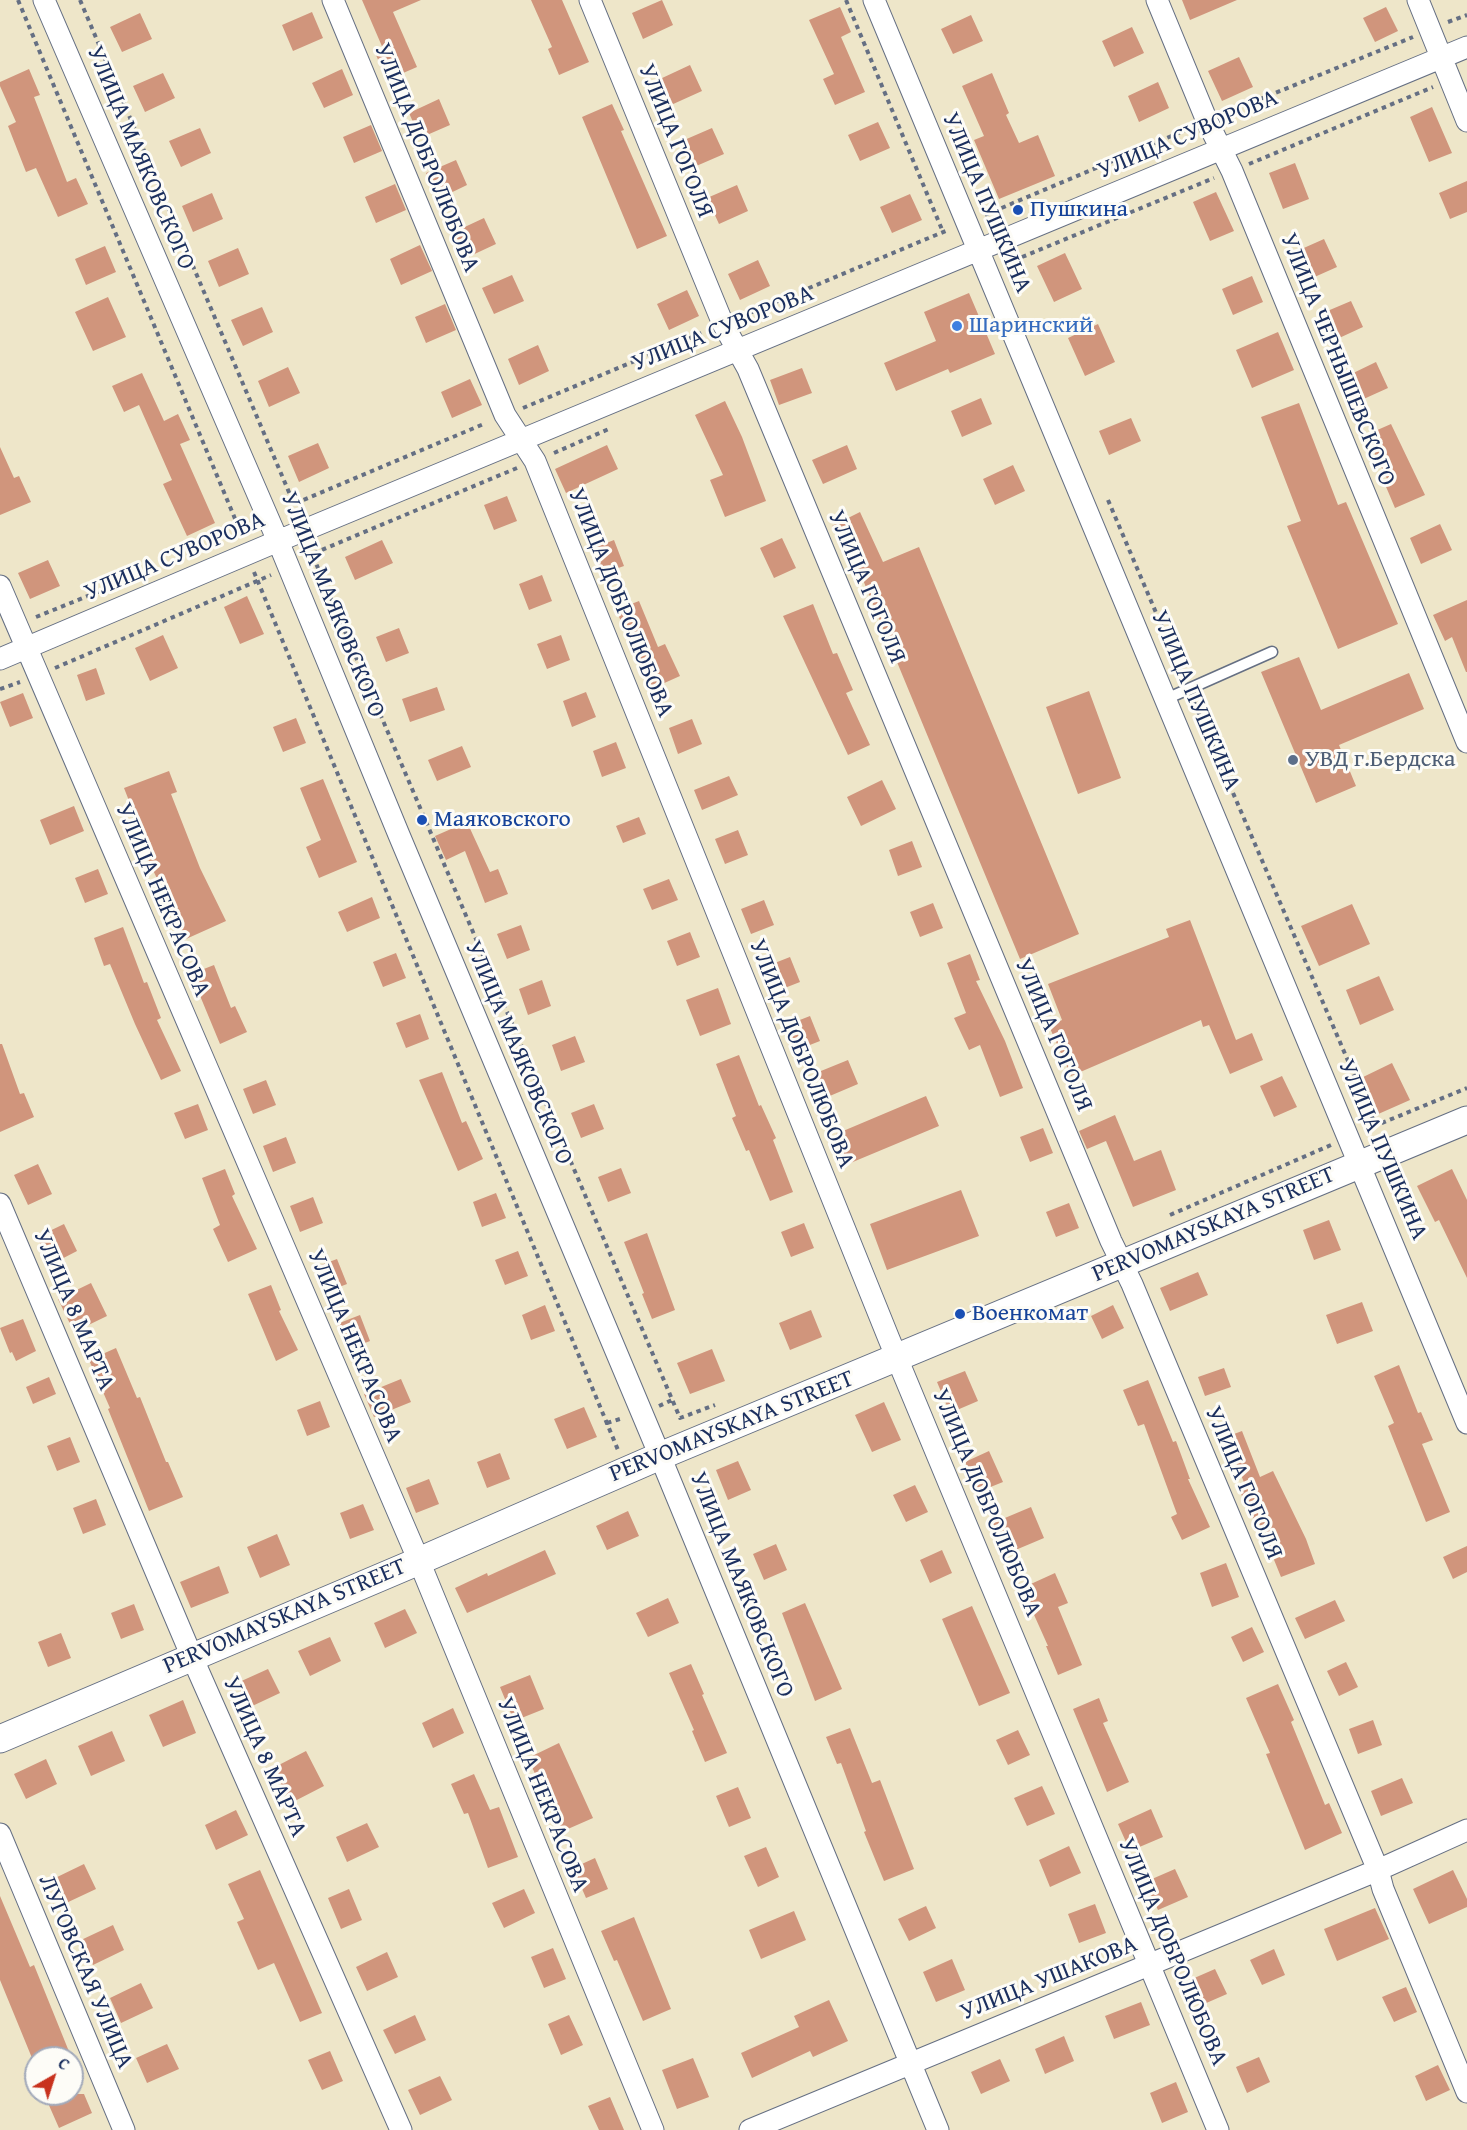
<!DOCTYPE html>
<meta charset="utf-8">
<style>
body{margin:0}
#map{position:relative;width:1467px;height:2130px;overflow:hidden;background:#eee6c9;font-family:"Gentium Book Plus",serif}
canvas{display:block}
.north{position:absolute;left:24px;top:2046px;width:60px;height:60px;box-sizing:border-box;background:#fdfcf7;border:2px solid #a3aaba;border-radius:50%;rotate:39deg;font-size:16px;font-weight:700;line-height:24px;text-align:center;color:#1b2f5e}
.north::after{content:'';display:block;margin:auto;width:21px;height:27px;background:#c8321e;clip-path:polygon(50% 0,100% 100%,50% 72%,0 100%)}
</style>
<div id="map">
<canvas width="1467" height="2130"></canvas>
<div class="north">С</div>
</div>
<script>
const context = document.querySelector('canvas').getContext('2d');
context.lineJoin = 'round';
function paint(path, color) { context.fillStyle = color; context.fill(path, 'evenodd'); }
const toPath = rows => new Path2D(rows.map(r => 'M' + r).join(''));
function strokePath(path, color, width, dash) { context.strokeStyle = color; context.lineWidth = width; context.lineCap = dash ? 'butt' : 'round'; context.setLineDash(dash || []); context.stroke(path); }
function label(font, color, halo, rows, align = 'center') {
  context.font = font + ' "Gentium Book Plus",serif'; context.lineWidth = 6; context.setLineDash([]); context.textBaseline = 'middle'; context.strokeStyle = halo; context.fillStyle = color; for (const [text, x, y, turn = 0] of rows) {
    context.save(); context.translate(x, y); context.rotate((+turn || 0) * Math.PI / 180); context.textAlign = isNaN(turn) ? turn : align; if (halo) context.strokeText(text, 0, 0); context.fillText(text, 0, 0); context.restore();
  }
}
paint(toPath([
 [362,0,421,0,393,12,417,67,387,80,376,55,384,51],
 [531,0,562,0,589,62,559,75,548,49,552,47],
 [662,0,673,25,643,39,632,13],
 [1182,0,1237,0,1190,20],
 [840,7,851,32,841,37,865,92,835,105,823,79,834,74,809,20],
 [1386,7,1398,31,1375,42,1363,18],
 [312,12,323,38,293,51,282,25],
 [140,13,152,39,122,52,110,27],
 [971,15,983,41,953,54,941,29],
 [1132,27,1144,53,1114,67,1102,41],
 [1239,57,1253,87,1222,101,1208,71],
 [690,65,702,91,671,105,660,79],
 [29,69,40,95,34,97,67,182,76,178,88,204,58,217,36,168,26,172,8,126,16,122,0,86,0,82],
 [342,69,353,95,324,108,312,83],
 [163,73,175,98,145,112,133,86],
 [992,73,1009,113,1006,115,1019,143,1038,135,1055,176,999,199,974,140,984,136,962,86],
 [1158,82,1169,108,1139,122,1128,96],
 [439,99,450,125,420,138,409,113],
 [612,104,624,130,621,131,667,236,637,249,582,117],
 [1432,107,1452,153,1429,162,1410,117],
 [878,122,890,148,860,161,848,135],
 [371,125,382,151,354,163,343,137],
 [200,128,211,153,181,167,169,141],
 [712,128,724,154,694,167,682,141],
 [456,160,467,185,438,199,426,173],
 [1295,163,1309,199,1283,209,1269,173],
 [1467,181,1467,212,1450,219,1439,193],
 [395,184,406,210,376,223,365,197],
 [737,185,748,211,719,224,707,198],
 [1216,192,1234,231,1210,241,1193,202],
 [212,193,223,219,193,232,182,206],
 [910,194,922,220,892,233,880,207],
 [484,218,496,244,466,258,454,232],
 [1324,239,1337,267,1310,279,1297,251],
 [420,245,432,271,401,285,390,259],
 [105,246,116,272,86,285,75,259],
 [238,248,249,274,219,287,208,261],
 [1065,253,1082,289,1054,302,1037,266],
 [758,260,770,286,740,300,728,274],
 [512,275,524,301,494,314,482,288],
 [1252,276,1263,302,1233,315,1222,289],
 [687,290,699,316,669,330,657,304],
 [969,293,995,354,950,373,948,369,896,391,884,363,936,341,924,312],
 [108,297,126,337,93,351,75,312],
 [1351,301,1363,327,1337,339,1325,312],
 [445,304,456,330,426,343,415,317],
 [262,307,273,332,243,346,231,320],
 [1098,324,1115,362,1085,376,1068,338],
 [1278,332,1294,370,1252,388,1236,350],
 [538,345,549,371,519,385,508,359],
 [1376,362,1388,388,1357,402,1345,377],
 [288,367,300,393,269,407,258,381],
 [802,368,812,393,779,405,770,380],
 [142,373,164,421,178,414,190,440,180,444,215,523,187,536,163,484,172,480,139,405,124,412,112,386],
 [470,379,482,405,452,418,441,392],
 [981,398,992,424,962,437,951,411],
 [725,401,742,437,766,501,725,517,710,480,723,475,695,415],
 [1299,403,1338,505,1346,502,1398,624,1338,649,1287,526,1301,521,1261,417],
 [1131,418,1141,441,1109,455,1099,431],
 [1391,424,1425,495,1395,508,1384,482,1388,481,1366,435],
 [318,443,329,468,299,482,288,456],
 [607,445,618,469,566,493,555,469],
 [847,445,857,469,823,484,812,460],
 [0,447,14,478,19,476,31,502,0,515],
 [1013,465,1025,491,995,505,983,479],
 [507,496,517,521,494,530,484,505],
 [860,512,883,562,919,547,1079,934,1020,959,851,551,846,554,832,526],
 [1440,524,1452,550,1421,564,1410,538],
 [782,538,796,568,774,578,760,548],
 [382,540,393,563,355,580,345,557],
 [614,540,624,566,601,574,591,549],
 [48,560,60,586,30,599,18,573],
 [542,575,552,601,529,610,519,584],
 [247,596,264,634,240,644,224,607],
 [1467,600,1467,672,1466,672,1452,637,1445,641,1433,615],
 [639,601,658,647,665,644,680,676,651,689,616,610],
 [813,604,833,654,837,653,853,690,846,693,870,745,848,755,783,616],
 [399,628,409,653,386,662,376,637],
 [163,635,178,668,150,681,135,648],
 [561,635,570,660,547,669,537,644],
 [1299,657,1321,710,1409,673,1424,709,1339,745,1356,786,1316,803,1261,672],
 [96,668,105,694,86,701,77,675],
 [437,687,445,710,410,722,402,699],
 [1089,691,1121,778,1078,794,1046,707],
 [586,692,596,717,572,727,563,701],
 [23,693,33,718,10,727,0,702],
 [296,718,306,743,283,752,273,727],
 [692,719,702,744,678,754,669,728],
 [616,742,626,768,602,777,593,751],
 [462,746,471,767,437,781,428,760],
 [169,771,177,792,171,794,200,868,226,921,186,939,151,866,136,830,140,829,124,788],
 [729,776,738,795,702,810,694,790],
 [323,779,357,862,319,878,306,847,321,840,300,788],
 [882,780,896,809,861,826,847,797],
 [74,806,84,831,50,845,40,820],
 [639,817,646,834,623,843,616,826],
 [467,822,490,872,498,869,508,894,485,903,465,851,446,860,435,836],
 [738,830,748,855,725,864,715,839],
 [912,841,922,867,898,876,889,850],
 [98,869,108,894,85,903,75,878],
 [669,879,678,900,652,910,643,889],
 [372,897,380,918,347,932,338,912],
 [764,900,774,925,751,934,741,909],
 [933,903,943,928,920,937,910,912],
 [1352,904,1370,944,1319,966,1301,926],
 [1190,920,1236,1040,1252,1033,1263,1060,1230,1074,1209,1025,1203,1027,1201,1020,1071,1076,1049,1026,1062,1020,1048,984,1169,937,1166,929],
 [521,925,530,950,507,959,497,934],
 [123,927,144,983,147,982,161,1018,157,1020,181,1071,161,1080,135,1024,110,964,104,966,94,938],
 [690,932,700,957,677,966,667,941],
 [396,953,406,978,383,987,373,962],
 [970,954,980,980,976,981,1005,1041,1023,1088,1000,1097,980,1045,969,1050,954,1018,966,1013,947,963],
 [790,957,800,982,777,991,767,966],
 [214,965,231,1008,235,1006,247,1032,220,1044,191,974],
 [1379,976,1394,1010,1360,1025,1346,990],
 [542,980,551,1006,528,1015,519,989],
 [718,988,731,1024,700,1036,686,1000],
 [420,1014,429,1039,406,1048,396,1023],
 [810,1016,820,1041,797,1050,787,1025],
 [575,1036,585,1062,561,1071,552,1045],
 [0,1044,2,1044,20,1094,24,1093,34,1117,0,1132],
 [739,1055,759,1106,761,1105,776,1138,773,1140,793,1192,770,1201,749,1150,746,1151,732,1118,736,1116,716,1064],
 [848,1060,858,1084,825,1098,816,1073],
 [1392,1063,1410,1100,1376,1115,1359,1079],
 [442,1072,462,1123,466,1121,483,1159,458,1171,419,1080],
 [1282,1076,1297,1107,1274,1117,1260,1086],
 [266,1080,276,1105,253,1114,243,1089],
 [926,1096,939,1126,848,1164,836,1134],
 [198,1104,208,1130,185,1139,174,1113],
 [594,1104,604,1129,581,1138,571,1113],
 [1115,1115,1134,1161,1161,1150,1176,1190,1133,1207,1106,1141,1087,1149,1079,1131],
 [1043,1128,1053,1153,1030,1162,1020,1137],
 [286,1137,296,1163,273,1172,263,1146],
 [38,1164,52,1194,28,1205,14,1175],
 [621,1168,631,1193,608,1202,598,1177],
 [225,1169,235,1194,232,1196,257,1249,228,1262,213,1229,220,1225,202,1178],
 [1452,1169,1467,1200,1467,1278,1439,1220,1435,1222,1417,1186],
 [961,1190,979,1236,887,1270,870,1224],
 [496,1193,506,1218,482,1227,473,1202],
 [313,1197,323,1223,300,1232,290,1206],
 [1069,1203,1079,1228,1056,1237,1046,1212],
 [1329,1220,1341,1250,1314,1260,1303,1230],
 [804,1223,814,1248,791,1257,781,1232],
 [64,1224,77,1251,50,1265,37,1237],
 [647,1233,675,1310,652,1319,642,1294,644,1293,624,1242],
 [518,1251,528,1276,505,1285,495,1260],
 [337,1259,347,1284,324,1293,313,1268],
 [1198,1272,1208,1295,1170,1311,1160,1288],
 [91,1283,107,1316,74,1332,58,1299],
 [271,1285,281,1310,279,1311,298,1350,276,1361,248,1294],
 [1362,1302,1373,1331,1337,1344,1326,1315],
 [545,1305,555,1331,531,1340,522,1315],
 [1113,1305,1124,1328,1102,1339,1091,1316],
 [811,1310,822,1337,790,1350,779,1323],
 [360,1315,370,1341,347,1350,337,1324],
 [23,1319,36,1351,16,1361,12,1352,10,1353,0,1328],
 [116,1348,137,1398,140,1397,166,1462,168,1462,183,1497,149,1511,108,1409,110,1408,89,1360],
 [712,1349,725,1381,690,1394,677,1363],
 [1399,1365,1418,1413,1421,1412,1433,1440,1422,1444,1450,1512,1426,1522,1388,1426,1394,1423,1374,1376],
 [1224,1368,1231,1387,1205,1396,1198,1377],
 [965,1371,978,1401,950,1413,937,1382],
 [49,1377,56,1394,33,1404,26,1387],
 [401,1379,411,1402,374,1417,364,1394],
 [1148,1380,1173,1442,1176,1441,1190,1479,1188,1479,1210,1527,1182,1540,1171,1517,1177,1514,1144,1424,1138,1426,1123,1390],
 [320,1401,330,1427,307,1436,297,1410],
 [884,1402,901,1440,872,1452,855,1415],
 [584,1407,597,1437,567,1449,554,1419],
 [1242,1431,1260,1477,1273,1471,1306,1539,1315,1564,1281,1577,1259,1523,1256,1524,1238,1488,1245,1485,1226,1437],
 [70,1437,80,1462,57,1471,47,1446],
 [989,1451,1003,1482,978,1492,965,1462],
 [500,1453,510,1479,487,1488,477,1462],
 [738,1461,751,1490,728,1500,716,1470],
 [429,1479,439,1504,416,1513,406,1488],
 [915,1485,928,1512,906,1522,893,1495],
 [96,1499,106,1525,83,1534,73,1508],
 [363,1504,374,1530,350,1539,340,1513],
 [1031,1507,1044,1538,1006,1554,993,1523],
 [628,1511,639,1536,607,1550,596,1526],
 [277,1534,290,1565,260,1578,247,1547],
 [776,1544,787,1570,764,1580,753,1554],
 [1467,1546,1467,1572,1453,1579,1443,1557],
 [545,1550,556,1574,467,1613,455,1588,487,1573,488,1576],
 [942,1550,952,1573,930,1583,920,1560],
 [1226,1563,1239,1597,1212,1607,1200,1573],
 [219,1566,229,1593,191,1608,180,1582],
 [1055,1573,1068,1603,1058,1607,1082,1665,1058,1675,1046,1646,1048,1646,1022,1588],
 [668,1598,679,1623,648,1637,636,1613],
 [1335,1600,1345,1621,1305,1639,1295,1618],
 [805,1603,842,1689,815,1701,782,1613],
 [134,1604,144,1630,121,1639,111,1613],
 [972,1606,1010,1693,979,1706,942,1619],
 [405,1609,417,1633,385,1648,374,1623],
 [1252,1627,1264,1652,1243,1662,1231,1637],
 [61,1633,71,1658,48,1667,38,1642],
 [330,1637,341,1661,310,1676,298,1651],
 [1346,1662,1358,1687,1339,1696,1327,1671],
 [691,1664,704,1694,702,1695,727,1753,705,1762,692,1731,694,1730,669,1673],
 [268,1669,280,1693,248,1708,237,1683],
 [530,1675,544,1709,514,1721,500,1687],
 [1278,1684,1294,1720,1291,1722,1325,1805,1329,1803,1342,1833,1305,1850,1266,1754,1270,1753,1246,1698],
 [1099,1698,1108,1721,1103,1723,1129,1782,1107,1792,1073,1709],
 [183,1700,196,1733,163,1747,149,1715],
 [453,1708,464,1733,433,1748,422,1723],
 [1373,1720,1382,1745,1358,1754,1349,1729],
 [850,1728,872,1783,880,1780,914,1869,884,1881,864,1832,866,1831,841,1763,837,1764,826,1737],
 [1018,1730,1030,1755,1008,1765,996,1740],
 [112,1731,125,1761,91,1776,78,1746],
 [559,1743,593,1818,561,1832,528,1758],
 [306,1751,324,1786,291,1803,273,1768],
 [46,1759,57,1784,26,1799,14,1774],
 [474,1774,490,1810,499,1807,518,1857,488,1868,468,1813,464,1814,451,1784],
 [1402,1778,1413,1803,1381,1816,1371,1791],
 [1042,1786,1055,1814,1027,1826,1014,1798],
 [738,1787,751,1818,729,1827,716,1796],
 [1151,1809,1163,1837,1130,1851,1118,1824],
 [236,1810,248,1835,216,1850,205,1825],
 [367,1823,379,1847,347,1862,336,1837],
 [1069,1846,1081,1873,1050,1887,1039,1860],
 [766,1847,779,1877,758,1887,744,1856],
 [595,1858,608,1889,586,1898,573,1868],
 [84,1864,96,1889,64,1904,53,1879],
 [1175,1869,1188,1897,1158,1910,1145,1882],
 [260,1870,322,2013,300,2022,274,1963,258,1970,237,1922,244,1919,228,1884],
 [1453,1870,1467,1899,1467,1907,1429,1924,1413,1889],
 [349,1889,362,1920,341,1929,328,1898],
 [524,1889,535,1913,504,1928,492,1903],
 [0,1896,30,1967,34,1965,70,2054,61,2058,32,2058,0,1980],
 [1095,1904,1106,1933,1079,1943,1068,1914],
 [926,1906,936,1928,909,1941,898,1919],
 [1375,1908,1389,1939,1337,1961,1324,1929],
 [794,1911,806,1940,761,1959,749,1930],
 [634,1917,671,2009,643,2021,617,1960,614,1961,601,1931],
 [113,1925,124,1950,93,1965,81,1940],
 [553,1948,566,1979,544,1988,531,1957],
 [1274,1949,1285,1975,1262,1985,1250,1960],
 [387,1952,398,1977,367,1991,356,1967],
 [952,1959,965,1990,936,2002,923,1972],
 [1215,1969,1227,1994,1204,2004,1192,1979],
 [141,1983,153,2008,121,2023,110,1998],
 [1406,1987,1417,2012,1394,2022,1382,1997],
 [829,2000,848,2041,813,2057,810,2051,752,2078,741,2053,799,2027,794,2016],
 [1141,2002,1150,2025,1114,2039,1105,2016],
 [415,2015,426,2040,395,2054,383,2030],
 [569,2015,583,2045,561,2055,548,2024],
 [1064,2036,1074,2061,1045,2074,1035,2049],
 [167,2044,179,2069,147,2083,136,2058],
 [330,2051,343,2081,322,2090,308,2060],
 [1259,2057,1270,2082,1247,2093,1236,2067],
 [693,2058,709,2097,677,2109,662,2070],
 [1000,2059,1010,2081,981,2094,971,2072],
 [1438,2065,1450,2090,1426,2101,1415,2076],
 [440,2076,452,2100,420,2115,408,2090],
 [1176,2082,1188,2112,1162,2123,1150,2093],
 [44,2094,84,2094,92,2113,59,2128],
 [610,2097,624,2130,599,2130,588,2106]
]), '#d0957c');
const service = toPath([
 [1166,699,1272,652]
]);
const minor = toPath([
 [44,0,278,541,399,835,660,1456,938,2130],
 [333,0,505,415,535,461,889,1339,1218,2130],
 [590,0,723,324,748,369,1111,1241,1132,1284,1378,1870,1383,1889,1467,2092],
 [874,0,1467,1423],
 [1157,0,1207,121,1232,171,1467,742],
 [1418,0,1467,121],
 [0,586,419,1561,653,2130],
 [0,659,278,541,1467,47],
 [0,1204,192,1657,401,2130],
 [0,1834,124,2130],
 [750,2130,1378,1870,1467,1830]
]);
const tertiary = toPath([
 [0,1739,419,1561,660,1456,1467,1120]
]);
strokePath(service, '#656f83', 13);
strokePath(minor, '#656f83', 23);
strokePath(tertiary, '#656f83', 29);
strokePath(toPath([
 [18,0,236,521],
 [80,0,294,504,486,423],
 [846,0,943,232],
 [1448,22,1467,15],
 [1226,113,1413,37],
 [1249,164,1433,87],
 [985,215,1188,129],
 [1022,257,1214,178],
 [742,316,948,230],
 [523,408,704,332],
 [554,453,611,428],
 [517,468,312,554,680,1418,715,1405],
 [1108,500,1183,676],
 [241,534,236,521,246,517],
 [254,572,618,1450],
 [36,617,115,585],
 [55,668,271,575],
 [0,689,20,682],
 [1194,702,1376,1126],
 [1365,1130,1467,1088],
 [1170,1215,1331,1145],
 [659,1406,672,1400],
 [607,1423,623,1418]
]), '#656f83', 4, [4.5, 4.5]);
strokePath(service, '#fff', 10);
strokePath(minor, '#fff', 21);
strokePath(tertiary, '#fff', 27);
for (const [x, y, r, color] of [
 [1018,210,6,"#1a4fb4"],
 [957,326,6,"#3f7fe0"],
 [1293,760,6,"#5c6f8a"],
 [422,820,6,"#1a4fb4"],
 [960,1314,6,"#1a4fb4"]
]) { const dot = new Path2D(); dot.arc(x, y, r, 0, 2 * Math.PI); context.fillStyle = color; context.fill(dot); strokePath(dot, '#fdfcf7', 2); }
label('24px', '#1b2f5e', '#fdfcf7', [
 ["УЛИЦА СУВОРОВА",1188,135,-23],
 ["УЛИЦА ГОГОЛЯ",675,141,68],
 ["УЛИЦА МАЯКОВСКОГО",140,158,67],
 ["УЛИЦА ДОБРОЛЮБОВА",426,158,68],
 ["УЛИЦА ПУШКИНА",986,203,67],
 ["УЛИЦА СУВОРОВА",723,329,-22],
 ["УЛИЦА ЧЕРНЫШЕВСКОГО",1337,360,68],
 ["УЛИЦА СУВОРОВА",175,557,-23],
 ["УЛИЦА ГОГОЛЯ",866,587,67],
 ["УЛИЦА ДОБРОЛЮБОВА",620,603,68],
 ["УЛИЦА МАЯКОВСКОГО",332,605,68],
 ["УЛИЦА ПУШКИНА",1195,701,67],
 ["УЛИЦА НЕКРАСОВА",162,900,67],
 ["УЛИЦА ГОГОЛЯ",1053,1035,67],
 ["УЛИЦА МАЯКОВСКОГО",518,1053,67],
 ["УЛИЦА ДОБРОЛЮБОВА",801,1054,68],
 ["УЛИЦА ПУШКИНА",1382,1150,67],
 ["PERVOMAYSKAYA STREET",1214,1225,-23],
 ["УЛИЦА 8 МАРТА",73,1310,67],
 ["УЛИЦА НЕКРАСОВА",354,1346,67],
 ["PERVOMAYSKAYA STREET",732,1427,-22],
 ["УЛИЦА ГОГОЛЯ",1243,1483,67],
 ["УЛИЦА ДОБРОЛЮБОВА",986,1503,67],
 ["УЛИЦА МАЯКОВСКОГО",741,1585,68],
 ["PERVOMAYSKAYA STREET",285,1617,-23],
 ["УЛИЦА 8 МАРТА",264,1757,66],
 ["УЛИЦА НЕКРАСОВА",542,1795,68],
 ["УЛИЦА ДОБРОЛЮБОВА",1172,1952,67],
 ["ЛУГОВСКАЯ УЛИЦА",85,1972,67],
 ["УЛИЦА УШАКОВА",1049,1979,-22]
]);
label('24px', '#164399', '#fdfcf7', [
 ["Пушкина",1030,210],
 ["Маяковского",434,820],
 ["Военкомат",972,1314]
], 'left');
label('24px', '#366cbe', '#fdfcf7', [
 ["Шаринский",969,326]
], 'left');
label('24px', '#4e5e75', '#fdfcf7', [
 ["УВД г.Бердска",1305,760]
], 'left');
</script>
